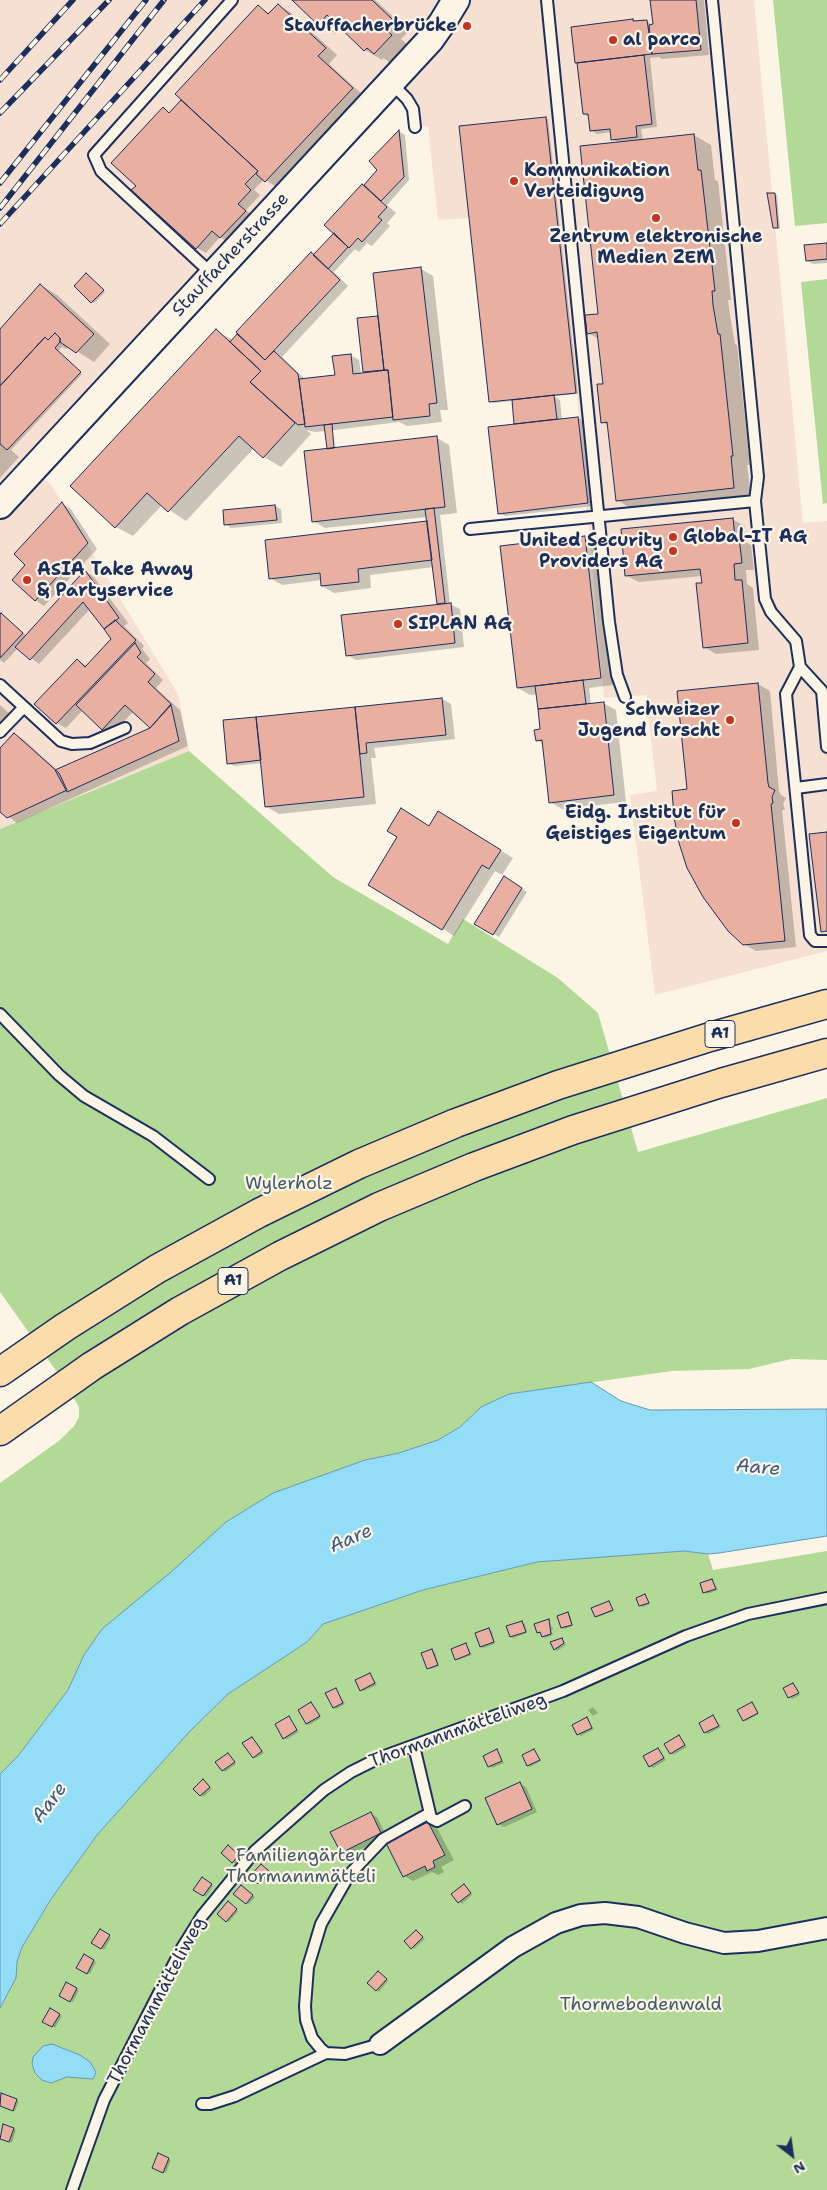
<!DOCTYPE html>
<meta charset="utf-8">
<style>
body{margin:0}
#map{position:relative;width:827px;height:2190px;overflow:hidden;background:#fcf5e5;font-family:"Shantell Sans",sans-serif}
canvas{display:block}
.north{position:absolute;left:767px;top:2130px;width:50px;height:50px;-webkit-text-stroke:4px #fcf5e5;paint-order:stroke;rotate:150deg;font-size:14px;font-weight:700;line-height:20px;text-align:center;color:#1b2f5e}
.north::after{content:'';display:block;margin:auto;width:18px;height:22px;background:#1b2f5e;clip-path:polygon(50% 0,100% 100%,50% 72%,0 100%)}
</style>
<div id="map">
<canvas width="827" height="2190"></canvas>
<div class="north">N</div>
</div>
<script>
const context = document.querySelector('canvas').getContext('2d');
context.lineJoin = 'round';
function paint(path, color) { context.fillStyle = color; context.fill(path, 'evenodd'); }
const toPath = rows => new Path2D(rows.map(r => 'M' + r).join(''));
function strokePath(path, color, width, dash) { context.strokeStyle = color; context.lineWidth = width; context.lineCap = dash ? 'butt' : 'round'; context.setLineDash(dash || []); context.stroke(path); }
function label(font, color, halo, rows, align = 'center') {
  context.font = font + ' "Shantell Sans",sans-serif'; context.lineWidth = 4.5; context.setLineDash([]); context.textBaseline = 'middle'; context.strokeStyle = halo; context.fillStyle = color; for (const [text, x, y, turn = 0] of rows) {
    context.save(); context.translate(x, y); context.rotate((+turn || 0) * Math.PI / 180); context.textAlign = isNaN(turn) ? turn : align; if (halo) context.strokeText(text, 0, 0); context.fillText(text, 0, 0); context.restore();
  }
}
paint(toPath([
 [0,0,754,0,803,523,827,521,827,951,655,995,630,795,657,791,646,695,604,698,577,397,546,117,459,126,469,218,438,220,428,126,415,127,413,109,390,82,34,469,51,485,178,694,189,751,0,829]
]), '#f6e0d1');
paint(toPath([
 [773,0,827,0,827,223,795,226],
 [827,279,827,503,823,504,801,282],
 [189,751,333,877,448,944,463,919,558,978,598,1013,638,1152,827,1098,827,1360,791,1359,749,1369,672,1371,509,1394,481,1407,460,1427,438,1440,399,1453,365,1460,273,1493,226,1522,84,1655,68,1690,18,1756,0,1774,0,1483,60,1440,74,1426,79,1417,79,1407,62,1379,0,1292,0,829],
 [684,1551,708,1554,713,1570,827,1551,827,1595,747,1610,751,1618,779,1610,827,1604,827,2190,0,2190,0,2008,16,1978,17,1962,22,1947,51,1899,97,1835,190,1731,228,1694,307,1642,323,1624,423,1590,537,1562]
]), '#b2da96');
const water = toPath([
 [591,1382,621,1401,650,1410,827,1409,827,1536,719,1553,708,1554,684,1551,537,1562,423,1590,323,1624,307,1642,228,1694,190,1731,97,1835,51,1899,22,1947,17,1962,16,1978,0,2008,0,1774,18,1756,68,1690,84,1655,102,1629,171,1572,226,1522,273,1493,365,1460,399,1453,438,1440,460,1427,481,1407,509,1394,591,1382],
 [52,2044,80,2055,90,2062,96,2072,93,2079,67,2077,51,2083,42,2080,35,2073,32,2064,33,2057,43,2046,52,2044]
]);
paint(water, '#94ddf6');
strokePath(water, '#6497b9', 1);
paint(toPath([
 [293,0,375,0,409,31,401,39,408,45,391,63,383,58,382,60,365,50,342,28,336,34,319,24],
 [652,0,704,0,709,55,662,59,659,57,650,58,657,127,641,129,643,141,694,135,711,145,715,180,718,181,731,300,728,300,730,315,735,344,737,345,750,465,747,465,751,497,634,510,617,500,609,426,602,422,604,385,599,339,588,333,599,315,619,143,612,139,611,132,597,134,591,130,589,117,584,114,572,28,633,21,646,21,654,26],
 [278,5,290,12,337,55,329,64,364,96,278,188,264,179,254,190,260,195,246,210,254,217,230,243,220,237,206,253,197,248,137,185,163,109,170,113,181,101,186,104,258,6,270,14],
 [546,118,548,119,578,394,554,396,560,400,562,420,578,418,584,421,594,506,505,516,499,513,516,425,513,401,493,403,490,402],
 [400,132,405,135,409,180,387,205,396,213,387,223,390,226,372,246,367,243,359,252,355,249,334,272,348,286,282,357,305,379,336,376,350,355,359,360,361,374,367,373,365,372,380,317,421,269,433,276,448,410,440,410,442,422,407,426,399,422,334,430,336,449,437,438,449,445,457,513,440,515,450,604,460,609,464,647,356,660,347,655,438,605,434,567,370,575,371,588,334,593,322,586,322,580,282,585,270,578,428,522,427,517,325,528,313,521,329,450,326,431,315,432,307,430,311,434,281,467,264,457,254,448,186,521,162,505,133,536,116,527,216,331,233,340,335,233,364,186,379,170,371,161],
 [331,430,334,430,336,454,334,454],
 [774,194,777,195,780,229,774,227],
 [827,244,827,263,813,264,807,261],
 [89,276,105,292,94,303,92,302],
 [40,285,57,295,110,344,94,362,69,346,66,349,62,347,58,351,82,374,11,450,19,457,0,478,0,329],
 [63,504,71,509,97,549,44,606,35,600],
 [275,506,281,509,282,523,231,528,225,524],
 [732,519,745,526,746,542,751,545,754,570,746,570,747,584,753,588,759,650,716,654,704,647,702,576,639,582,627,576],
 [585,537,597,544,613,685,589,688,591,704,603,703,616,710,626,802,562,809,550,802,544,744,537,740,542,730,538,694,530,695,518,688],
 [85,571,94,577,128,623,124,626,144,646,142,649,150,659,146,663,163,680,156,688,180,710,188,746,17,823,0,810,0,749,14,734,23,739,57,770,152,728,134,711,112,734,103,729,83,710,66,728,57,723,77,660,87,666,113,639,90,609,39,664,18,648,4,663,0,660,1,614,27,636],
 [758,684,770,691,779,791,781,795,786,798,783,804,785,810,782,810,796,947,756,951,744,944,715,914,694,879,688,790,678,693],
 [442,699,451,704,455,739,374,748,376,758,371,758,376,804,279,814,267,807,262,763,234,766,228,763,224,721],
 [0,705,12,716,0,729],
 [439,813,513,858,502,875,495,871,454,936,443,929,430,827],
 [504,878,527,892,499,937,476,923],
 [712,1580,718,1590,707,1594,704,1592],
 [645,1596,650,1604,643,1607,640,1605],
 [609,1603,614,1611,598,1617,596,1616],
 [568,1614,570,1615,573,1626,564,1629,562,1627],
 [548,1620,553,1629,551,1630,553,1635,545,1638,538,1632],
 [522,1623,525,1624,527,1633,513,1638,511,1636],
 [489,1630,492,1631,495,1644,483,1648,481,1646],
 [562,1639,566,1645,557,1651,555,1649],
 [466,1645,472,1655,458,1660,456,1659],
 [432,1651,435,1652,439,1666,430,1669,428,1668],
 [370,1674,377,1685,364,1691,361,1690],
 [793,1684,800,1695,792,1699,784,1689],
 [336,1689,345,1704,336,1709,334,1708],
 [311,1704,321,1718,309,1725,307,1724],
 [752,1704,759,1714,746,1721,744,1720],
 [593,1707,598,1713,593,1716,588,1710],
 [713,1717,721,1727,708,1734,705,1732],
 [289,1718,299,1732,287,1739,284,1738],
 [586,1719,594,1729,581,1736,578,1734],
 [679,1737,687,1747,673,1755,671,1753],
 [252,1738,264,1753,256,1758,253,1757],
 [658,1749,666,1760,653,1768,650,1766],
 [497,1751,504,1763,492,1768,489,1766],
 [534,1751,541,1761,530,1767,528,1765],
 [228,1754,236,1764,225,1772,223,1770],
 [206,1782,212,1789,203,1797,195,1789],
 [520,1784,526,1787,537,1812,504,1827,498,1824],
 [371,1814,377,1817,387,1837,347,1856,341,1852],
 [428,1823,437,1828,454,1860,441,1867,444,1872,438,1875,432,1872,413,1881,404,1876],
 [231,1848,241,1857,235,1864,223,1852],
 [264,1867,271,1874,262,1884,252,1876],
 [202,1878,213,1886,206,1897,195,1889],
 [466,1887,472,1895,462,1904,453,1894],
 [243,1888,255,1897,249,1904,246,1903],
 [230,1904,238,1911,229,1922,227,1921],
 [101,1931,111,1938,104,1950,93,1943],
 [419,1933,425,1939,414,1949,412,1948],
 [84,1956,96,1962,90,1974,78,1968],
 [380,1974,388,1981,379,1992,377,1990],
 [67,1984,79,1990,73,2002,60,1995],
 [50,2009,62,2016,55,2028,44,2021],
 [2,2095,19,2101,15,2111,0,2105],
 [4,2125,16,2130,12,2143,0,2138],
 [168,2159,171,2160,166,2173,156,2169]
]), '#0003');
const building = toPath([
 [292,0,372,0,393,20,385,29,392,35,374,54,367,48,364,51,327,15,318,25,292,0],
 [650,0,696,0,701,50,652,54,649,25,653,24,650,0],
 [278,4,326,48,318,56,353,88,265,182,256,174,258,171,175,94,258,5,268,14,278,4],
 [633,19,633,21,647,20,652,54,575,63,571,27,633,19],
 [644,55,652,124,636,126,637,137,611,140,610,129,590,131,588,114,583,114,577,63,644,55],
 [181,100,258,171,245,184,251,190,238,204,246,211,220,238,212,231,196,249,131,190,136,186,111,163,163,107,169,113,181,100],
 [546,117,576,393,489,402,459,126,546,117],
 [399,130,404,177,381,201,364,185,377,170,369,161,399,130],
 [694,134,698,170,701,170,715,291,712,291,713,305,718,334,720,334,733,456,731,456,734,488,616,501,607,422,601,423,597,384,603,384,597,332,587,334,585,315,598,314,580,146,694,134],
 [362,184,387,207,378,217,382,220,362,242,358,238,349,248,324,225,362,184],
 [767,193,775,193,778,228,773,228,767,193],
 [334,233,348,247,328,269,313,255,334,233],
 [827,243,827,259,806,261,804,245,827,243],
 [311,252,340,280,265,360,236,332,311,252],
 [421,267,437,403,429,404,430,416,393,420,388,370,384,370,373,273,421,267],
 [86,273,104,290,91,303,74,286,86,273],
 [40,284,94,334,76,353,60,342,60,338,55,333,48,340,45,337,0,386,0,329,40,284],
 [378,316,384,370,363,372,357,318,378,316],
 [216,329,261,371,250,382,295,423,263,458,239,436,168,512,147,493,115,528,70,486,216,329],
 [55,333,60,338,60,342,55,348,81,372,7,450,0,444,0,386,45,337,48,340,55,333],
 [237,334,265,360,274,351,298,374,305,424,298,425,250,382,261,371,230,342,237,334],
 [351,354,353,374,388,370,393,417,305,427,299,379,335,375,332,356,351,354],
 [554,395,557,419,514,424,512,400,554,395],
 [578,417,588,503,498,514,488,427,578,417],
 [332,424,334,448,327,449,324,425,332,424],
 [437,436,445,507,312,522,304,451,437,436],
 [62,502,88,543,35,601,12,580,25,565,14,554,62,502],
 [275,505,277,520,224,525,223,510,275,505],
 [434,508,445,603,437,604,425,509,434,508],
 [733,518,735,537,739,537,742,563,734,564,735,580,742,580,748,643,703,648,696,583,702,583,700,569,625,576,621,529,733,518],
 [427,521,432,560,358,569,359,582,321,586,320,573,269,579,265,540,427,521],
 [585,536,601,678,517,688,500,546,585,536],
 [85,570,119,618,104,629,83,602,30,660,15,647,85,570],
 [451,603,455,643,346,656,341,615,451,603],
 [1,613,23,633,0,658,0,614,1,613],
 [115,620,136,640,56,724,34,704,77,659,85,667,111,639,104,629,115,620],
 [135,643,141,653,137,657,155,674,148,682,171,704,150,728,125,705,102,730,76,705,135,643],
 [583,680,586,704,538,709,535,686,583,680],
 [758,683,768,783,769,787,775,790,772,797,773,803,771,804,785,941,743,945,728,931,703,897,687,868,679,843,674,817,672,791,687,789,677,691,758,683],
 [442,698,446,735,366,743,367,753,360,754,355,707,442,698],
 [604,702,614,795,549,803,542,740,536,741,534,730,540,729,538,709,604,702],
 [171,705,179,741,67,792,55,770,150,728,171,705],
 [355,707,364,797,265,807,256,717,355,707],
 [256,717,261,760,227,764,223,720,256,717],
 [14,733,59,773,67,790,7,818,0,812,0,748,14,733],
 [401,808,429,826,438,811,501,850,489,869,482,865,442,930,368,885,397,837,387,831,401,808],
 [827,832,827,931,821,932,809,834,827,832],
 [504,876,522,888,493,935,474,924,504,876],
 [712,1579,716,1589,703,1593,700,1583,712,1579],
 [645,1594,649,1603,639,1606,636,1598,645,1594],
 [609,1601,613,1610,595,1617,591,1608,609,1601],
 [568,1612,572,1625,561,1628,557,1616,568,1612],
 [549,1619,551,1634,542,1637,540,1632,537,1633,534,1624,549,1619],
 [522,1621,526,1632,510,1637,506,1626,522,1621],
 [489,1628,494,1642,480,1647,475,1633,489,1628],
 [562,1638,564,1643,554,1650,550,1642,562,1638],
 [466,1643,470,1654,455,1660,451,1649,466,1643],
 [432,1649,438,1665,427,1669,421,1653,432,1649],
 [370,1673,375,1683,360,1691,355,1680,370,1673],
 [793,1683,799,1693,788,1698,783,1688,793,1683],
 [336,1688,343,1703,333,1708,325,1693,336,1688],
 [311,1702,320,1716,306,1724,298,1710,311,1702],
 [752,1702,758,1713,743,1721,737,1710,752,1702],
 [713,1715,719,1726,704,1733,699,1723,713,1715],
 [289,1716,297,1730,283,1739,275,1724,289,1716],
 [587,1717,592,1728,577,1735,572,1725,587,1717],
 [679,1735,685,1745,670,1754,664,1744,679,1735],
 [252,1737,262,1751,253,1758,242,1743,252,1737],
 [658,1748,664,1758,649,1767,643,1756,658,1748],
 [497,1749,502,1761,488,1767,483,1756,497,1749],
 [534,1749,540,1760,527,1766,522,1755,534,1749],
 [228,1753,235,1762,222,1771,215,1762,228,1753],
 [203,1779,210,1787,200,1796,193,1789,203,1779],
 [520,1782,532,1809,497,1825,485,1798,520,1782],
 [371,1812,381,1833,341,1853,330,1832,371,1812],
 [428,1822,445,1855,433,1861,435,1867,427,1871,425,1866,403,1877,386,1843,428,1822],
 [228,1845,239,1855,232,1863,221,1853,228,1845],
 [261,1864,270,1872,258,1884,250,1876,261,1864],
 [202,1877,212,1884,203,1896,193,1890,202,1877],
 [464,1884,471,1893,458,1903,451,1894,464,1884],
 [241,1885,253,1895,246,1904,233,1894,241,1885],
 [228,1901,237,1909,226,1922,217,1914,228,1901],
 [100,1929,110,1935,101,1949,91,1943,100,1929],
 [416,1930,423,1937,411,1949,404,1941,416,1930],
 [84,1954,94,1960,87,1974,76,1968,84,1954],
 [378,1971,387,1979,376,1991,367,1983,378,1971],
 [66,1982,77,1988,70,2002,59,1996,66,1982],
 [50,2008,60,2014,52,2027,42,2022,50,2008],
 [1,2093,17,2099,13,2111,0,2106,1,2093],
 [3,2124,14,2128,9,2142,0,2139,3,2124],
 [158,2153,169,2158,163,2173,152,2168,158,2153]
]);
paint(building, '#e9b0a1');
strokePath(building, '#1b2f5e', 1);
const service = toPath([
 [547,0,609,622,617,675,625,697],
 [712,0,758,477,755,501],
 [390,82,407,99,413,109,415,127],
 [212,274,101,171,94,155,232,0],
 [470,529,755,501,765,599,771,612,796,641,800,667,786,694,810,935,815,941,827,941],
 [800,667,822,691,827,747],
 [0,685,61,741,72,744,90,743,125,728],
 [0,732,24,707],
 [796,788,827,784],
 [0,1014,59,1075,84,1096,153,1136,209,1179],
 [414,1746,431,1818,437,1821,465,1806],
 [380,2044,345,2054,326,2053,321,2049,312,2038,306,2020,305,2006,308,1967,321,1924,349,1875,383,1839,428,1814],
 [202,2104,210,2104,235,2096,326,2053],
 [72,2190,104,2100,182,1948,202,1916,255,1851,324,1790,351,1772,379,1758,563,1691,686,1636,748,1614,827,1598]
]);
const minor = toPath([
 [380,2044,513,1947,556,1923,581,1915,605,1913,638,1917,685,1933,724,1943,758,1941,827,1928]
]);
const tertiary = toPath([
 [0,505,430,40,442,23,456,0]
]);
const motorway = toPath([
 [0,1372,65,1327,157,1269,259,1213,359,1164,456,1123,558,1085,710,1037,827,1004],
 [0,1431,92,1366,180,1311,280,1256,379,1207,474,1167,573,1130,721,1083,827,1053]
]);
strokePath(service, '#1b2f5e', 14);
strokePath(minor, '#1b2f5e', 24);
strokePath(tertiary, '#1b2f5e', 30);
strokePath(motorway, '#1b2f5e', 31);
strokePath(service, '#fcf5e5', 10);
strokePath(minor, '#fcf5e5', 20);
strokePath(tertiary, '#fcf5e5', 26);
strokePath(motorway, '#fddcac', 28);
const rail = toPath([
 [0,80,73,0],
 [0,113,109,0],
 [0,183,146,0],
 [0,208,164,0],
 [0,224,205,0]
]);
strokePath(rail, '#1b2f5e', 5.5);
strokePath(rail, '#fcf5e5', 4, [11]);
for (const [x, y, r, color] of [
 [467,26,5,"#c8321e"],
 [613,40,5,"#c8321e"],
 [514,181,5,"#c8321e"],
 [656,218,5,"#c8321e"],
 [673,537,5,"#c8321e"],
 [673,551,5,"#c8321e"],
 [27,580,5,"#c8321e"],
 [398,624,5,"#c8321e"],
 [730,720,5,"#c8321e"],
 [736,823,5,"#c8321e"]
]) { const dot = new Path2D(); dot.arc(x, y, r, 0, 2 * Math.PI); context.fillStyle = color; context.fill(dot); strokePath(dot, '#fcf5e5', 2); }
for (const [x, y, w] of [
 [720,1034,30],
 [233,1281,30]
]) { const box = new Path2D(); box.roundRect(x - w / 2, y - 13.5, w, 27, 4); context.fillStyle = '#fcf5e5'; context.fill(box); strokePath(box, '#1b2f5e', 1); }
label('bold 16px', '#1b2f5e', null, [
 ["A1",720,1034],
 ["A1",233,1281]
]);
label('bold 18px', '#1b2f5e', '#fcf5e5', [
 ["Stauffacherbrücke",457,26,"right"],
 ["al parco",623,40],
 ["Kommunikation",524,171],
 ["Verteidigung",524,192],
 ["Zentrum elektronische",656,237,"center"],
 ["Medien ZEM",656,258,"center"],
 ["Global-IT AG",683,537],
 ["United Security",663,541,"right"],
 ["Providers AG",663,562,"right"],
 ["ASIA Take Away",37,570],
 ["& Partyservice",37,591],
 ["SIPLAN AG",408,624],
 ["Schweizer",720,710,"right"],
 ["Jugend forscht",720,731,"right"],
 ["Eidg. Institut für",726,813,"right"],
 ["Geistiges Eigentum",726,834,"right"]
], 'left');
label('18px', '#1b2f5e', '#fcf5e5', [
 ["Stauffacherstrasse",231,255,-47],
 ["Thormannmätteliweg",458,1731,-20],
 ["Thormannmätteliweg",157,2001,-62]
]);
label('18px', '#415a6c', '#fcf5e5', [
 ["Wylerholz",289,1184],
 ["Familiengärten",301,1856],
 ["Thormannmätteli",301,1877],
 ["Thormebodenwald",641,2005]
]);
label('italic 19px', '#395a84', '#fcf5e5', [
 ["Aare",758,1468,5],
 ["Aare",351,1539,-24],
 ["Aare",50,1803,-53]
]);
</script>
